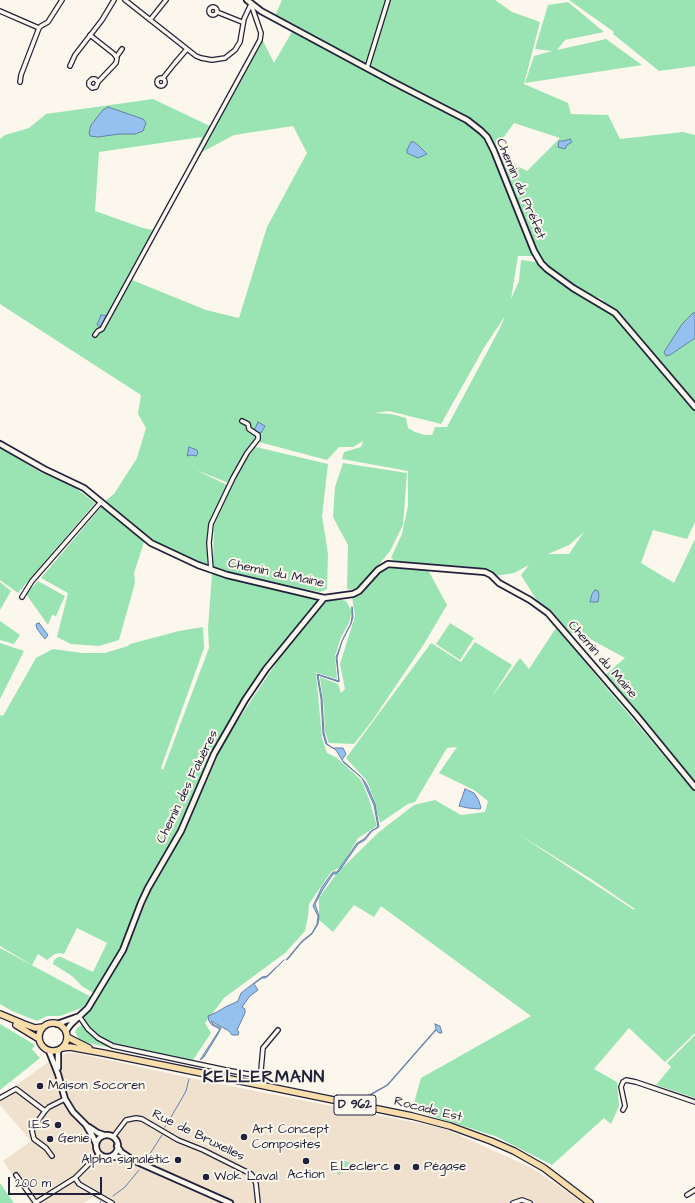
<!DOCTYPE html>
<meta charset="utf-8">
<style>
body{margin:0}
#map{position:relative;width:695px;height:1203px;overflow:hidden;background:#fbf7ec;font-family:"Architects Daughter",sans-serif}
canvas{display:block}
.scale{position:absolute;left:8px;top:1177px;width:94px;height:18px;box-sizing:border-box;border:2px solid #22223b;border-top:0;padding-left:5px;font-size:12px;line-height:14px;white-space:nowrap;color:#22223b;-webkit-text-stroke:3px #fbf7ec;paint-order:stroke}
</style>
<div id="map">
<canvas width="695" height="1203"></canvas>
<div class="scale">200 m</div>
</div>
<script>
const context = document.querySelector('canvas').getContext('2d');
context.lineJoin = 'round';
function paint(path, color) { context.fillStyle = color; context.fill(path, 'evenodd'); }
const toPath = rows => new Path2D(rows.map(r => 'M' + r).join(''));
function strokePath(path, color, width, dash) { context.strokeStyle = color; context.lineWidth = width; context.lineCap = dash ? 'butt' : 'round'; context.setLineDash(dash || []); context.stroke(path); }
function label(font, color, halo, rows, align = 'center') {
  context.font = font + ' "Architects Daughter",sans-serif'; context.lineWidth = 4; context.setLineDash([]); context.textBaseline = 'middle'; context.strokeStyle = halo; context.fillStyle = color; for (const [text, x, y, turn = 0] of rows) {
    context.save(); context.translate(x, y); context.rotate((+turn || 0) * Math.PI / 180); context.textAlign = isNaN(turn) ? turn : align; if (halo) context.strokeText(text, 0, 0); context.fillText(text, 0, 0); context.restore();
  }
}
paint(toPath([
 [67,1053,76,1053,200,1080,443,1128,532,1168,577,1199,581,1203,103,1203,93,1197,84,1203,31,1203,3,1161,31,1141,0,1105,0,1097,51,1060]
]), '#f0e0ce');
paint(toPath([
 [282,0,495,0,512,12,540,22,524,84,568,103,571,114,608,115,620,139,683,132,695,135,695,522,687,539,653,530,641,563,674,583,695,539,695,786,671,758,628,701,604,676,625,658,592,640,557,628,604,685,682,777,695,789,695,1033,665,1062,629,1028,594,1069,617,1082,619,1106,611,1124,604,1118,552,1165,495,1136,412,1110,421,1078,531,1016,381,906,374,917,354,905,333,932,319,920,319,898,337,873,379,832,414,805,435,800,461,815,485,812,488,801,474,790,439,773,457,747,447,748,415,802,408,804,380,823,374,799,367,781,346,758,431,643,461,662,475,642,512,665,491,698,520,658,529,669,556,628,553,626,521,575,529,565,514,573,496,576,473,567,395,561,391,558,402,534,408,506,408,471,342,459,344,452,361,447,363,441,353,447,339,447,327,460,259,442,256,447,328,464,322,516,328,554,327,589,320,592,232,576,213,567,214,525,236,477,231,484,196,470,227,485,209,522,207,541,207,566,154,541,130,523,105,501,114,494,137,458,146,428,138,414,141,395,0,304,0,139,5,135,29,128,46,114,153,99,212,127,261,37,274,63,293,30,274,18],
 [514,123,560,138,527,171,500,157,535,249,548,268,591,295,602,299,612,312,571,290,536,262,521,260,519,281,511,299,518,256,533,256,493,152],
 [293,126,307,153,267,227,239,318,206,310,132,280,157,231,143,228,95,211,99,152,202,137,193,157,234,135],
 [505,316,500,328,447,427,435,427,432,435,425,435,415,432,408,428,406,418,391,414,374,413,389,411,441,424,485,346],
 [584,532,569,554,548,554,569,545],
 [518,834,591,879,635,909,634,910],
 [569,0,695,0,695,66,659,71,613,34,614,32],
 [568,2,604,32,565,40,557,50,606,39,642,65,525,83,534,56,552,51,535,49,548,5],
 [0,448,40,472,68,482,95,503,18,593,0,580],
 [343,463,407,473,403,525,390,551,369,577,354,590,347,589,348,545,333,517,335,487],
 [102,506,144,542,134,573,135,583,119,640,99,646,71,644,57,637,68,593,41,578],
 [392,566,410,570,428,570,447,605,424,644,372,721,354,744,329,743,325,732,324,708,320,677,338,684,341,693,345,689,340,664,355,616,352,597,369,585,381,571],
 [212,574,321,598,253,684,225,729,174,836,132,920,124,943,94,993,83,987,72,976,53,964,54,960,58,957,61,957,93,972,107,943,77,928,64,954,60,953,55,954,47,960,38,954,32,965,0,946,0,715,3,716,36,658,53,649,82,653,105,653,128,646,130,644,179,631,203,627,204,648,161,768,163,770,209,648,208,628],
 [38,581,65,596,56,616,52,615,48,625,26,594],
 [0,582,11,591,0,610],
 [334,598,346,601,352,611,349,623,341,637,335,656,337,679,314,672,316,673,322,738,327,753,337,758,361,780,369,799,377,826,358,838,342,865,343,866,331,872,309,904,308,916,305,931,285,953,224,998,205,1023,211,1033,193,1060,111,1043,98,1036,86,1023,83,1013,127,950,160,867,207,781,223,743,284,651,323,602],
 [0,621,20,635,14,644,0,640],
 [450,623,474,638,460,660,436,644],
 [0,643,24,651,0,699],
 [0,948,93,998,81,1008,60,1016,47,1016,37,1021,12,1011,0,1004],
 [0,1024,35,1045,32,1049,40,1058,0,1090],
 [82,1025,97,1039,121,1050,88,1043,79,1039,75,1032,77,1028],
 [695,1035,695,1098,656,1085,671,1067,667,1063],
 [344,1161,352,1163,353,1166,348,1164,347,1168,343,1167,340,1175,337,1174],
 [0,1183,14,1203,15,1203,0,1203]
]), '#9ae3b2');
const water = toPath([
 [108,107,143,119,146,123,143,131,135,134,119,134,98,137,90,136,89,133,91,125,103,110,108,107],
 [570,139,572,142,567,145,565,149,558,147,559,141,564,141,570,139],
 [411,142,414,142,419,146,427,154,418,158,407,153,407,150,411,142],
 [693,313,695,313,695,338,670,355,666,356,664,352,682,324,693,313],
 [101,315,108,316,102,327,101,327,97,325,101,315],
 [258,422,265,426,261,433,254,431,258,422],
 [189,447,197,450,198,453,196,456,191,455,187,456,189,447],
 [595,590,598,591,599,595,598,602,590,602,592,594,595,590],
 [352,607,353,617,351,624,342,641,337,658,339,682,318,675,322,699,324,733,327,744,333,748,343,748,346,754,342,760,362,778,367,785,375,804,379,827,372,831,365,840,358,844,340,870,336,874,333,874,322,891,315,904,319,916,318,924,312,934,302,942,288,959,286,960,302,941,312,933,317,924,318,916,313,906,322,887,333,872,337,872,357,843,364,839,371,831,378,827,374,805,362,778,344,763,336,750,326,744,323,734,321,699,317,674,339,681,336,657,343,639,351,623,352,617,352,607],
 [39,623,48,635,45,639,37,629,36,624,39,623],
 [465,789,474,793,479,801,481,808,480,809,468,808,459,806,465,789],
 [284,960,267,977,265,978,262,978,254,984,258,990,250,996,242,1007,245,1009,245,1013,237,1030,239,1032,238,1035,232,1035,229,1031,211,1021,213,1024,221,1028,218,1034,204,1057,200,1060,220,1029,212,1025,209,1021,208,1016,217,1012,227,1006,230,1005,238,1001,241,993,262,977,267,976,284,960],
 [435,1024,440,1026,442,1033,439,1033,436,1030,388,1085,369,1096,364,1098,357,1099,369,1095,387,1085,436,1029,435,1024]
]);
paint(water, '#95c1ee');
strokePath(water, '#6781a6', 1);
strokePath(toPath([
 [165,1127,181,1100,186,1091,189,1079],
 [146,1160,162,1135],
 [113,1196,125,1187,139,1170],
 [100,1203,101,1201]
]), '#6781a6', 1);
const minor = toPath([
 [125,0,196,56,201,58,212,60,225,58,235,50,240,42,244,19,251,4],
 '209 11a4 4 0 1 1 8 0a4 4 0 1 1-8 0Z',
 [0,11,39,28],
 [217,12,242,22],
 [150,20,166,0],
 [90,35,114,54,117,58,116,63,98,82,96,87,92,88,89,85,89,82,92,79,95,79,98,82],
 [117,56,122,49],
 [70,66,75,55,102,20,114,0],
 [367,68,388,0],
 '157 82a4 4 0 1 1 8 0a4 4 0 1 1-8 0Z',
 [163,78,175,63,187,49],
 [20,82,21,75,39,28,41,26,48,22,62,0],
 [95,335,98,331,102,329,260,40,261,33,251,4],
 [211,570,209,543,211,524,233,478,247,453,258,439,258,435,249,429,248,424,242,421],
 [22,597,32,581,101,502],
 [79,1016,88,1029,98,1038,113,1046,226,1070,248,1074,255,1074,259,1073,261,1070,263,1048,278,1030],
 [0,1098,16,1089,45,1111],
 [623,1110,625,1106,621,1087,623,1082,626,1080,636,1082,695,1102],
 [113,1137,126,1120,136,1118,142,1119,178,1140,203,1150,251,1174,254,1178,256,1184,258,1203],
 [52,1156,46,1148,34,1139,32,1131,33,1128,45,1111,49,1107,65,1099],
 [16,1175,36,1203],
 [75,1178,79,1184,112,1203],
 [687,1195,695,1190],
 [35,1203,75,1178,99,1154],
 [513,1203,522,1200,530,1203]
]);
const tertiary = toPath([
 [247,0,261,11,391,81,467,120,481,131,487,137,494,151,534,251,541,263,547,269,573,288,615,313,695,407],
 [0,444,44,469,84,488,151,543,198,565,227,575,324,598,353,594,359,591,378,570,388,564,485,572,491,575,499,583,530,600,548,613,636,715,695,787],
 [57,1024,74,1018,77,1017],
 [66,1031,71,1024,88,1008,123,950,141,903,148,888,181,831,214,754,245,700,266,669,324,598],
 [49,1051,58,1074,65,1099,73,1112,86,1125,93,1137,96,1144],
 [58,1051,58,1068],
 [89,1127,98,1133,104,1135],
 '96 1146a11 11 0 1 1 22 0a11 11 0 1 1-22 0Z',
 [117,1146,121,1152,130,1158],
 [109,1157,119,1157,133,1160,230,1203]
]);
const primary = toPath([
 [0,1014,24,1024,35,1028,43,1027],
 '39 1037a14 14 0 1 1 28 0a14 14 0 1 1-28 0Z',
 [16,1025,39,1039],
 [67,1037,89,1048],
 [62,1048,70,1047,103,1053,412,1116,450,1126,491,1141,514,1151,544,1168,590,1203]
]);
strokePath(minor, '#22223b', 6);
strokePath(tertiary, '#22223b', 8);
strokePath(primary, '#22223b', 8);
strokePath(minor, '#fbf7ec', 3.5);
strokePath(tertiary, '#fbf7ec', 4.5);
strokePath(primary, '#f9deab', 5.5);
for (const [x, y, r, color] of [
 [40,1086,4,"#22223b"],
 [58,1125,4,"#22223b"],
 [244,1137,4,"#22223b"],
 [50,1139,4,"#22223b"],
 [178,1160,4,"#22223b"],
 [306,1161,4,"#22223b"],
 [397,1167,4,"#22223b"],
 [416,1167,4,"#22223b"],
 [206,1177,4,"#22223b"]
]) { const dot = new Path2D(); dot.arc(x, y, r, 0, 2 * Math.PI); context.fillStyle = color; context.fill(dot); strokePath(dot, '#fbf7ec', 1.5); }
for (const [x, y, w] of [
 [355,1105,42]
]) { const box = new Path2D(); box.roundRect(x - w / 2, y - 10, w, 20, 3); context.fillStyle = '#fbf7ec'; context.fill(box); strokePath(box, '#22223b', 1); }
label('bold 12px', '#22223b', null, [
 ["D 962",355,1105]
]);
label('13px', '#22223b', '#fbf7ec', [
 ["Chemin du Préfet",520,189,67],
 ["Chemin du Maine",276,574,12],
 ["Chemin du Maine",602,660,49],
 ["Chemin des Faluères",188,787,-64],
 ["Rocade Est",428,1110,14],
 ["Rue de Bruxelles",198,1136,26]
]);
label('13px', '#22223b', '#fbf7ec', [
 ["Maison Socoren",48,1086],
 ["I.E.S",50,1125,"right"],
 ["Art Concept",252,1130],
 ["Composites",252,1145],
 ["Genie",58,1139],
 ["Alpha signalétic",170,1160,"right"],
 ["E.Leclerc",389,1167,"right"],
 ["Pégase",424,1167],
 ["Action",306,1175,"center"],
 ["Wok Laval",214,1177]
], 'left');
context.letterSpacing = '1px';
label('bold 17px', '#22223b', '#fbf7ec', [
 ["KELLERMANN",264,1078]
]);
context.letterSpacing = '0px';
</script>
